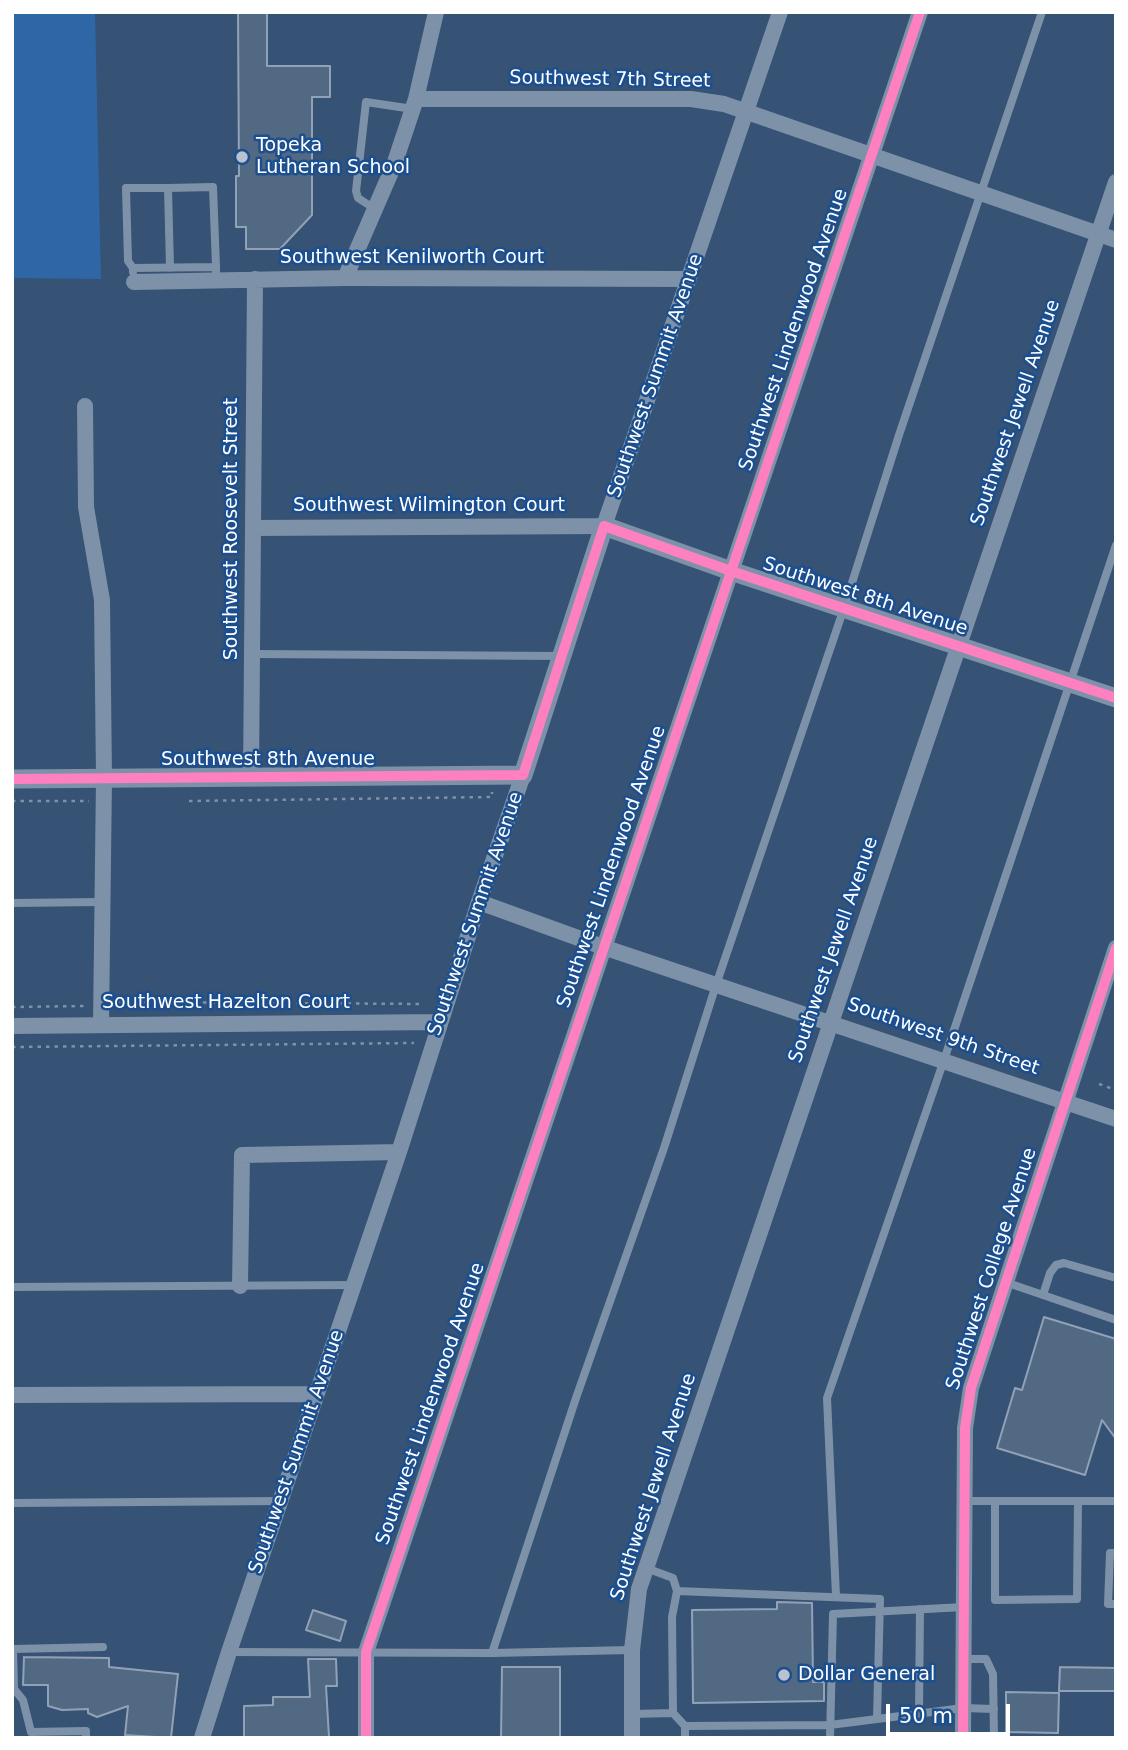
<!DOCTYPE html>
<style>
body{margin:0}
#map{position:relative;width:1128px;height:1750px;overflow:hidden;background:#365274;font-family:"DejaVu Sans",sans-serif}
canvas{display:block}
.frame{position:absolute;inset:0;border:14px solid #fff;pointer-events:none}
.scale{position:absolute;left:886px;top:1704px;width:124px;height:32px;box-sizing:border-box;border:4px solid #fff;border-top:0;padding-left:9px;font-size:21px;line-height:24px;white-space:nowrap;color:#fff;-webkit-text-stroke:5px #1b4f8f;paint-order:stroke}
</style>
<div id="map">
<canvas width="1128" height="1750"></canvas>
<div class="frame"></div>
<div class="scale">50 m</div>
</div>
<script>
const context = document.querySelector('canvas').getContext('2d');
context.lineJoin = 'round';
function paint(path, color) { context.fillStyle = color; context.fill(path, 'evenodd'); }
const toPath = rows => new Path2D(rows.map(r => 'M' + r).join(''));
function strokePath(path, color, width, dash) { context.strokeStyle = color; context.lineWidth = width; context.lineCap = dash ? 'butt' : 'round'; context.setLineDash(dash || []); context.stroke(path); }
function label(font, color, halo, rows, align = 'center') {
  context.font = font + ' "DejaVu Sans",sans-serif'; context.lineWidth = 5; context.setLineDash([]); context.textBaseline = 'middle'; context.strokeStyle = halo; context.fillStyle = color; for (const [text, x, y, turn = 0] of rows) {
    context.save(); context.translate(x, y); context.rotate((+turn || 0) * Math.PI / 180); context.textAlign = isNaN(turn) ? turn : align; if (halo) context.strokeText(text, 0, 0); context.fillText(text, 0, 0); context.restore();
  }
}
paint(toPath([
 [12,12,95,12,101,279,12,278]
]), '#2f66a5');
const building = toPath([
 [238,12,267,12,267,66,330,66,330,97,312,97,312,215,280,249,246,249,246,227,236,227,236,176,239,176,238,12],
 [1044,1317,1116,1339,1116,1439,1102,1420,1085,1475,997,1448,1015,1388,1022,1390,1044,1317],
 [777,1602,812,1603,813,1682,824,1682,824,1701,693,1703,692,1610,777,1609,777,1602],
 [313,1610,346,1621,340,1641,306,1630,313,1610],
 [24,1657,109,1658,109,1667,178,1674,171,1738,125,1735,128,1706,97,1717,88,1713,88,1709,62,1710,48,1706,48,1685,23,1685,24,1657],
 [308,1659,336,1659,337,1686,326,1686,329,1737,244,1738,244,1706,273,1705,273,1697,310,1697,308,1659],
 [502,1667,560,1667,560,1738,501,1738,502,1667],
 [1060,1667,1116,1668,1116,1691,1059,1691,1060,1667],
 [1006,1692,1059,1693,1058,1733,1006,1732,1006,1692]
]);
paint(building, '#526984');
strokePath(building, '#92a2b6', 2);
strokePath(toPath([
 [12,801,89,801],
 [189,801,492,797,492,792],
 [118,1002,423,1004],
 [12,1007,84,1006],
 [12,1047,414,1043],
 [1099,1084,1116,1090]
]), '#7d92a8', 2.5, [3.5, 5]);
strokePath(toPath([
 [168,188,213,187,216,267],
 [375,209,358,198,356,191,366,102,413,109],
 [133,268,128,261,126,188,168,188,170,268],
 [133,272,133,268,216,267,216,272],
 [252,654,560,656],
 [12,903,101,902],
 [1005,1282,1116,1320],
 [12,1287,354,1285],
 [1043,1295,1050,1273,1056,1265,1064,1263,1116,1278],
 [964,1501,1116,1501],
 [995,1501,995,1600,1077,1599,1078,1501],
 [12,1503,280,1501],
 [1116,1553,1110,1553,1108,1604,1116,1604],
 [646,1568,673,1578,677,1591,672,1617,673,1713,685,1726,830,1725,963,1708,994,1709],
 [677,1591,880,1599,877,1719],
 [836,1596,827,1398,944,1060,1116,545],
 [229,1652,492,1653,632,1650],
 [492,1653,576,1398,664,1148,716,985,844,608,899,435,1042,12],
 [963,1659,986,1659,993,1674,994,1738],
 [632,1714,673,1713],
 [919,1714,920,1609],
 [685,1726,685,1738],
 [86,1738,86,1731,31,1732,23,1700,14,1689,13,1649,103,1647],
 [830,1738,833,1614,964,1607]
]), '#7d92a8', 8);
strokePath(toPath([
 [416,99,691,99,724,104,1116,240],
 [345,278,394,165,416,99,436,12],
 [134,282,345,278,689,279],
 [85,406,86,507,102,600,104,778,101,1025],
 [253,528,604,526,780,12],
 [251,778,255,279],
 [479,902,603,947,1116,1119],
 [12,1026,440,1022],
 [240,1286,242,1155,399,1152],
 [12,1395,316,1394],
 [202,1738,229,1652,399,1152,479,902,523,775],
 [366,1738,366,1652,920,12],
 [632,1738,632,1650,639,1589,1116,182],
 [963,1738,965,1428,971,1388,1116,948]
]), '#7d92a8', 16);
strokePath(toPath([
 [12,779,523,775,604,526,731,571,1116,698]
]), '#7d92a8', 19);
strokePath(toPath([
 [12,779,523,775,604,526,731,571,1116,698],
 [366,1738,366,1652,920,12],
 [963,1738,965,1428,971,1388,1116,948]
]), '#ff80c0', 10);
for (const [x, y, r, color] of [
 [242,157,7,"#b9c2ce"],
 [784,1675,7,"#b9c2ce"]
]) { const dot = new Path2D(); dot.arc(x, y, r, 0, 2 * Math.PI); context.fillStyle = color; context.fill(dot); strokePath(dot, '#1b4f8f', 2.5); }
label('19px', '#fff', '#1b4f8f', [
 ["Southwest 7th Street",610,80,1],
 ["Southwest Kenilworth Court",412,258],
 ["Southwest Lindenwood Avenue",794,330,-71],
 ["Southwest Summit Avenue",656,376,-71],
 ["Southwest Jewell Avenue",1016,413,-71],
 ["Southwest Wilmington Court",429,506],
 ["Southwest Roosevelt Street",232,529,-90],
 ["Southwest 8th Avenue",865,597,18],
 ["Southwest 8th Avenue",268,760],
 ["Southwest Lindenwood Avenue",612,867,-71],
 ["Southwest Summit Avenue",476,914,-71],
 ["Southwest Jewell Avenue",834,950,-71],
 ["Southwest Hazelton Court",226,1003],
 ["Southwest 9th Street",943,1037,19],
 ["Southwest College Avenue",992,1269,-72],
 ["Southwest Lindenwood Avenue",431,1404,-71],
 ["Southwest Summit Avenue",297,1452,-71],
 ["Southwest Jewell Avenue",654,1487,-72]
]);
label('19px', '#fff', '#1b4f8f', [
 ["Topeka",256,146],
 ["Lutheran School",256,168],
 ["Dollar General",798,1675]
], 'left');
</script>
